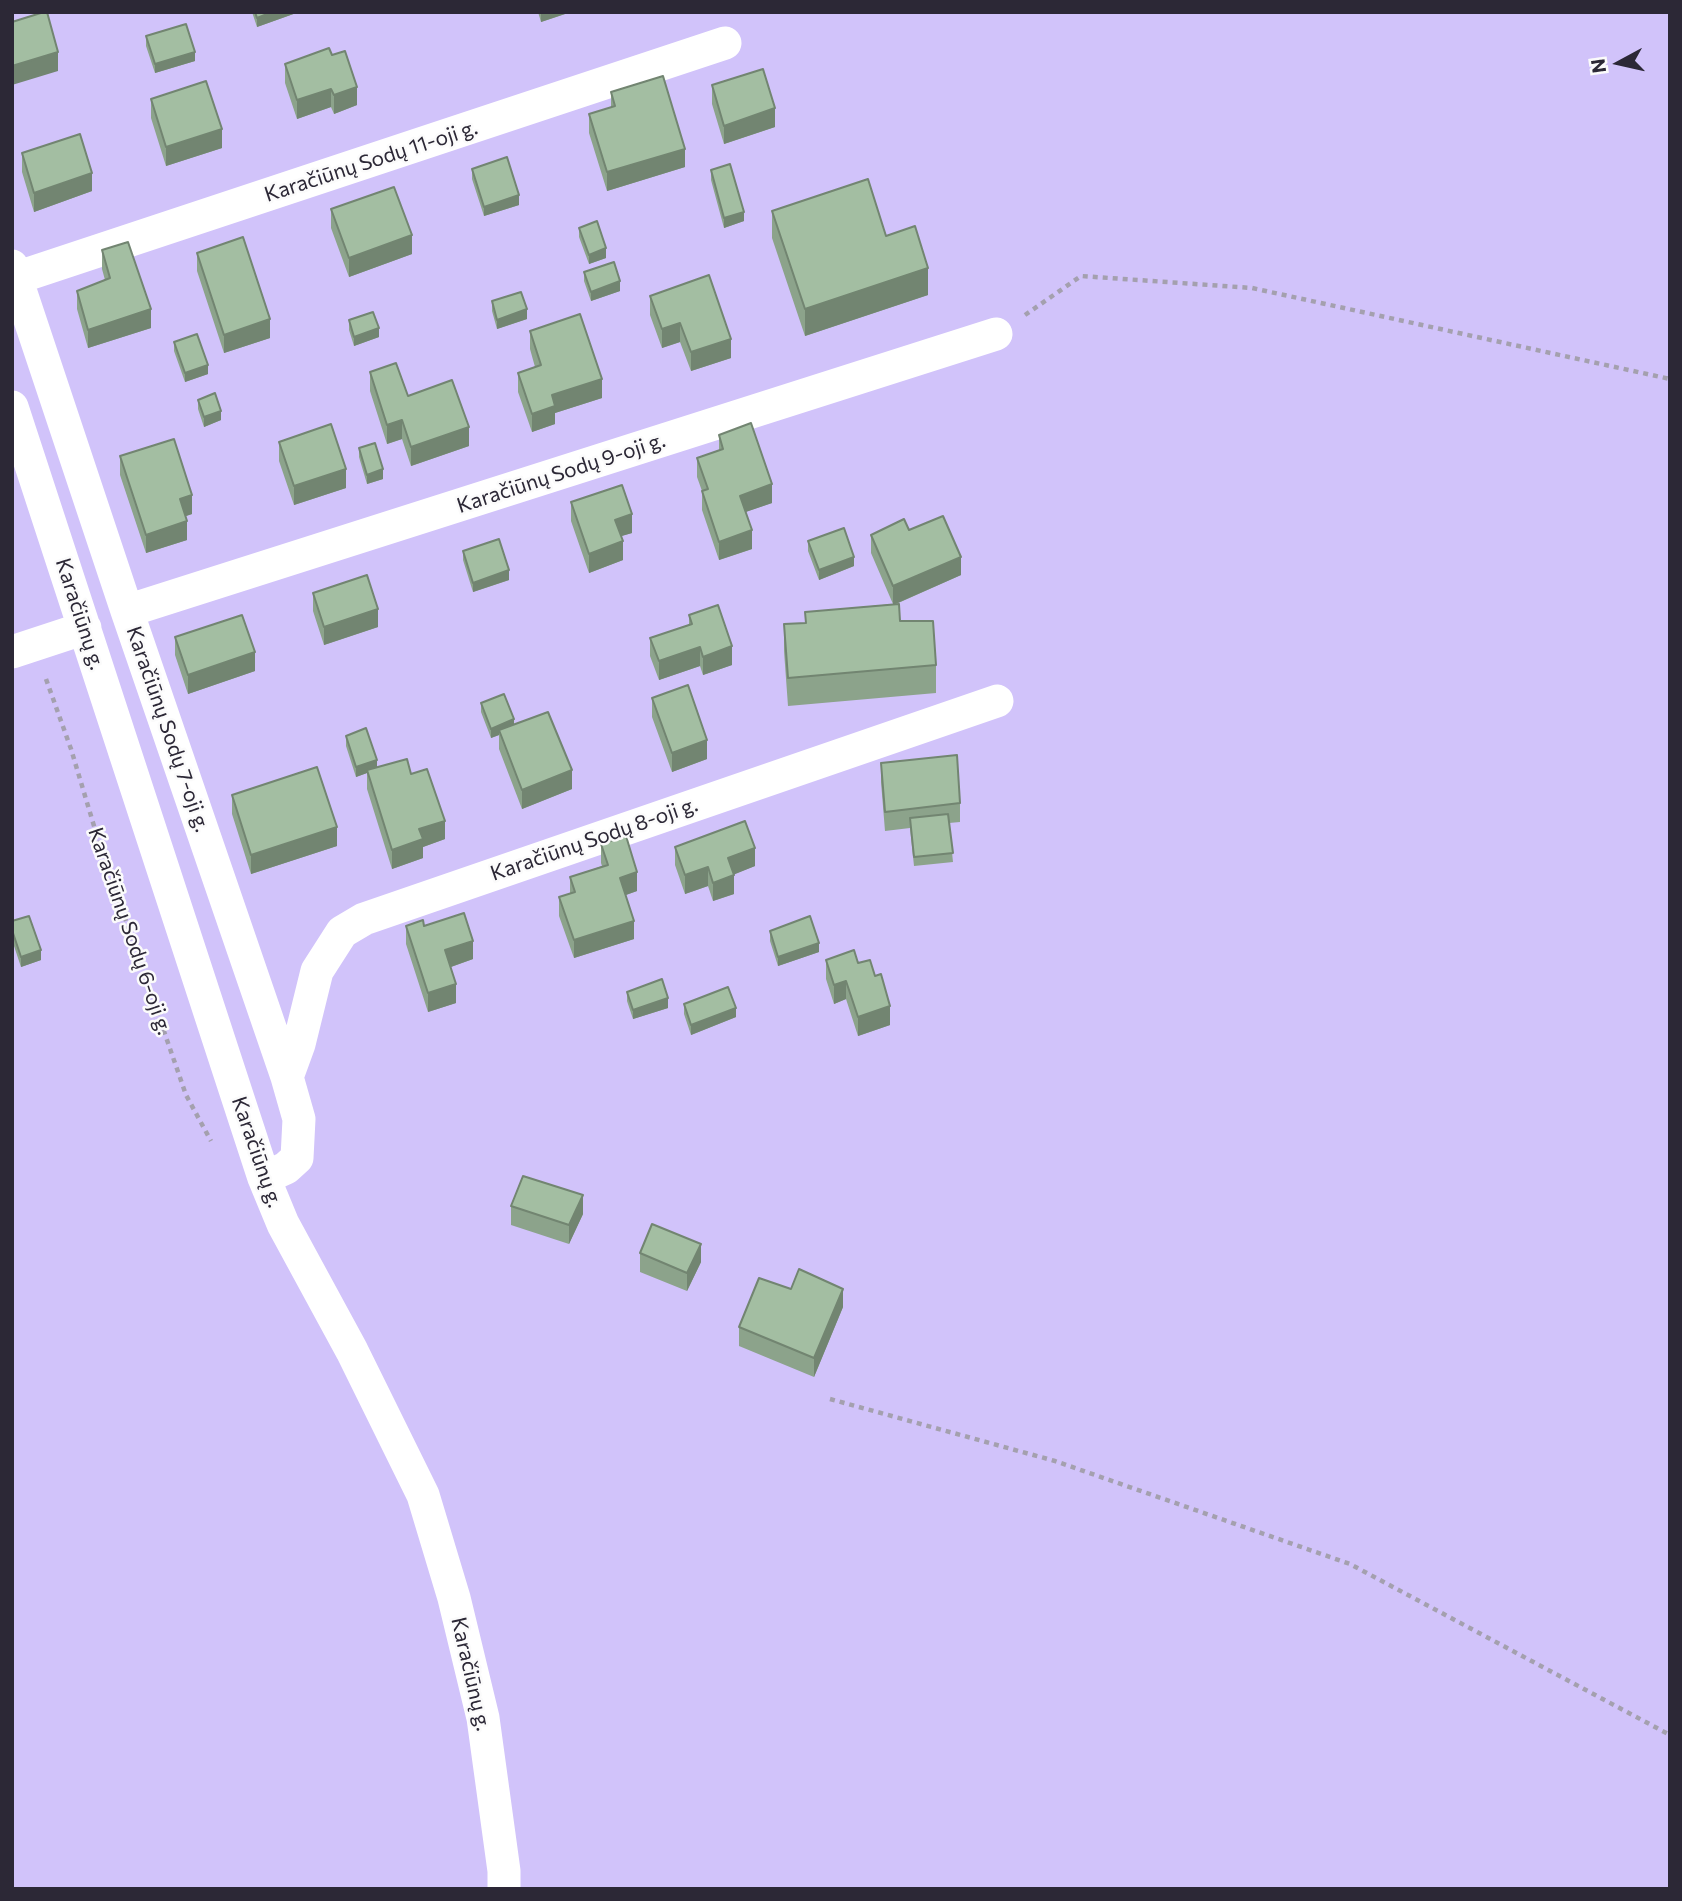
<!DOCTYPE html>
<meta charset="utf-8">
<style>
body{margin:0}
#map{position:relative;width:1682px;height:1901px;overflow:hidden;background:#efebfa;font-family:Commissioner,sans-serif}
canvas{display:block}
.frame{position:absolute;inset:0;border:14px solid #2c2836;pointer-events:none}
.north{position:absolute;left:1584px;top:28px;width:70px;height:70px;-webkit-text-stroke:5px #fbfbfb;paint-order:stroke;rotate:262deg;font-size:19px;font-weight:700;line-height:28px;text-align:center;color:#2c2836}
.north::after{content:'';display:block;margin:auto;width:24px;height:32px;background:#2c2836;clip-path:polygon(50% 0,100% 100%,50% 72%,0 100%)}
</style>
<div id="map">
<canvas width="1682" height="1901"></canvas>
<div class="frame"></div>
<div class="north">N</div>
</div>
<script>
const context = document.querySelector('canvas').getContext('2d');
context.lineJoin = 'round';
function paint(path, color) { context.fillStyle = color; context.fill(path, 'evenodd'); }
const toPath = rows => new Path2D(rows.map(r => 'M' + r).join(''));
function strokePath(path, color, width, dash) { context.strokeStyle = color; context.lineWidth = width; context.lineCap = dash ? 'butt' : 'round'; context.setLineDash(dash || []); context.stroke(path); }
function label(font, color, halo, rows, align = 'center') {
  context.font = font + ' Commissioner,sans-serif'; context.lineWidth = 5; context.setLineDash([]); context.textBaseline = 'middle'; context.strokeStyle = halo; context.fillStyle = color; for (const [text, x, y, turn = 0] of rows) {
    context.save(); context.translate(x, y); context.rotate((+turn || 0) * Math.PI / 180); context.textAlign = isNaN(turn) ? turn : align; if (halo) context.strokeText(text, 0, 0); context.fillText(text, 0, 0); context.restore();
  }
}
paint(toPath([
 [12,12,1670,12,1670,1889,12,1889]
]), '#d1c3fa');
strokePath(toPath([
 [1025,315,1081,276,1252,288,1670,379],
 [46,679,71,749,100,846,186,1095,211,1141],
 [830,1399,1055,1461,1350,1564,1670,1735]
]), '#a4a0ae', 4.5, [5, 5]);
strokePath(toPath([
 [12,266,127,611,287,1077,299,1119,297,1158,286,1168,264,1178],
 [16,278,725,43],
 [12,407,264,1178,283,1224,352,1351,423,1495,454,1598,483,1718,504,1871,504,1889],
 [127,611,996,334],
 [12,652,85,628],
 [287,1077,299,1044,317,971,342,932,364,919,997,701]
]), '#fff', 33);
paint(toPath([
 [252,12,299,12,257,27],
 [538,12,571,12,541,22],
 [146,36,195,61,155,73,146,46],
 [332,55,357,105,334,114,331,107,297,119,285,83,285,64],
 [712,85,775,127,724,144,712,104],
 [611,92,685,167,607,191,589,133,589,114,611,108],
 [151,99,222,148,166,166,151,118],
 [22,153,92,191,34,212,22,172],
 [472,169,519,205,484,216,472,179],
 [711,170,744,221,724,228,711,180],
 [331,209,412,254,349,277,331,228],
 [772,211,886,236,928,295,805,336,772,238],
 [579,228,606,258,589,264,579,237],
 [102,250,151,328,88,348,77,309,77,291,105,280,102,269],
 [197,253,270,338,224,353,197,271],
 [584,272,620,291,591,301,584,281],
 [650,296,731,358,691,371,680,342,662,348,650,315],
 [492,301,527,319,497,329,492,311],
 [349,320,379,337,354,346,349,330],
 [530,331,602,398,555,413,555,424,532,432,518,392,518,373,535,367,530,349],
 [174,342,208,374,185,382,174,351],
 [370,372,408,396,469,446,411,466,402,439,387,444,370,391],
 [198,400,221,420,204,427,198,409],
 [719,435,772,503,745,512,752,549,719,560,702,510,702,491,697,477,697,458,719,450],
 [279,442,346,488,294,505,279,461],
 [359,448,383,479,367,484,359,457],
 [120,456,192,514,186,516,187,540,146,553,120,475],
 [571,502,632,533,621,536,623,560,589,573,571,521],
 [909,530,961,575,896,604,900,621,936,665,936,693,788,706,784,651,784,624,805,623,805,612,893,604,871,553,871,535],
 [808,541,854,566,819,580,808,551],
 [463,551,509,580,473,592,463,560],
 [313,593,378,627,324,645,313,611],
 [689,615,732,665,703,675,700,666,659,680,650,656,650,638,689,625],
 [175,637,255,671,188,694,175,655],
 [652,698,707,759,672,772,652,717],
 [481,703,514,724,572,789,522,809,499,749,499,735,491,738,481,712],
 [346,736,377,767,411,774,445,839,423,847,423,858,392,869,367,789,367,773,356,777,346,746],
 [881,763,960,803,960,822,949,823,953,862,914,866,910,828,885,831,881,782],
 [232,795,337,846,251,874,232,814],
 [601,844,637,891,626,895,634,939,574,958,559,916,559,897,570,894,570,877,602,866,601,863],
 [675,847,755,866,734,874,734,894,713,901,708,886,685,894,675,865],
 [12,921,41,960,21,967,12,940],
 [406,926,424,926,473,959,451,967,456,1003,428,1012,406,944],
 [770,931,819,952,778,966,770,941],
 [826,960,858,963,875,976,890,1025,858,1036,846,999,834,1004,826,979],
 [627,992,668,1008,633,1019,627,1001],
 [684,1004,736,1017,691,1035,684,1014],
 [511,1206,583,1214,569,1244,511,1225],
 [640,1253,701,1262,687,1291,640,1272],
 [791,1289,843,1307,814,1377,739,1346,739,1327]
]), '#8ca38b');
paint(toPath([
 [272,12,299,12,257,27,257,18],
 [541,12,571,12,541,22],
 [58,52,58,71,12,85,12,66],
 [195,52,195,61,155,73,155,64],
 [357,87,357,105,334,114,334,95],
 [331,89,331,107,297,119,297,100],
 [775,108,775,127,724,144,724,126],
 [222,129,222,148,166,166,166,147],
 [685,149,685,167,607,191,607,172],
 [92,173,92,191,34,212,34,193],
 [519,195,519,205,484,216,484,207],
 [744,212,744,221,724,228,724,218],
 [412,235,412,254,349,277,349,258],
 [606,248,606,258,589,264,589,255],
 [928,268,928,295,805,336,805,309],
 [620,281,620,291,591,301,591,292],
 [151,309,151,328,88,348,88,330],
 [527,309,527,319,497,329,497,320],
 [270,319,270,338,224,353,224,335],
 [680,323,680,342,662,348,662,329],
 [379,328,379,337,354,346,354,337],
 [731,339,731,358,691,371,691,352],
 [208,365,208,374,185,382,185,373],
 [602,379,602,398,555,413,555,424,532,432,532,414,552,395],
 [221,411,221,420,204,427,204,417],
 [402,420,402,439,387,444,387,425],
 [469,427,469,446,411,466,411,447],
 [346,469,346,488,294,505,294,486],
 [383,469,383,479,367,484,367,475],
 [772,484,772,503,740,514,740,496],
 [192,495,192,514,180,518,180,499],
 [632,514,632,533,615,538,615,520],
 [187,521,187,540,146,553,146,535],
 [752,530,752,549,719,560,719,542],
 [623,541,623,560,589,573,589,554],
 [854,557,854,566,819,580,819,570],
 [961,557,961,575,893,605,893,586],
 [509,570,509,580,473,592,473,583],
 [378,609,378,627,324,645,324,627],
 [732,646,732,665,703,675,703,657],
 [700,647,700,666,659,680,659,661],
 [255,652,255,671,188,694,188,675],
 [514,719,514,729,499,730,499,735,491,738,491,729],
 [707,740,707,759,672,772,672,753],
 [377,760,377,770,367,770,367,773,356,777,356,767],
 [572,770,572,789,522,809,522,790],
 [445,821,445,839,423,847,423,858,392,869,392,850,419,829],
 [337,827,337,846,251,874,251,855],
 [755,848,755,866,728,877,728,858],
 [708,867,708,886,685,894,685,875],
 [637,872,637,891,620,897,620,878],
 [734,875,734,894,713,901,713,883],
 [634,921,634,939,574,958,574,940],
 [473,941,473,959,445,969,445,950],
 [819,943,819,952,778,966,778,957],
 [41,950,41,960,21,967,21,957],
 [846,981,846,999,834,1004,834,985],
 [456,984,456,1003,428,1012,428,993],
 [668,998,668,1008,633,1019,633,1010],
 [890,1006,890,1025,858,1036,858,1017],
 [736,1008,736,1017,691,1035,691,1025],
 [583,1195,583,1214,569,1244,569,1225],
 [701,1244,701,1262,687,1291,687,1273],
 [843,1289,843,1307,814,1377,814,1358]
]), '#728571');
const building = toPath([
 [44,12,47,12,58,52,12,66,12,22,44,12],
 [255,12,272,12,257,18,255,12],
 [186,24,195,52,155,64,146,36,186,24],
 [329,48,332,55,345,51,357,87,334,95,331,89,297,100,285,64,329,48],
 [763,69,775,108,724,126,712,85,763,69],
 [663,76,685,149,607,172,589,114,615,106,611,92,663,76],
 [206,81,222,129,166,147,151,99,206,81],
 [80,134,92,173,34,193,22,153,80,134],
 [507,157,519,195,484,207,472,169,507,157],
 [730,164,744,212,724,218,711,170,730,164],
 [868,179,886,236,915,226,928,268,805,309,772,211,868,179],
 [394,187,412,235,349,258,331,209,394,187],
 [597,221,606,248,589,255,579,228,597,221],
 [243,237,270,319,224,335,197,253,243,237],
 [128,242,151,309,88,330,77,291,110,278,102,250,128,242],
 [614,262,620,281,591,292,584,272,614,262],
 [709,275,731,339,691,352,680,323,662,329,650,296,709,275],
 [521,292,527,309,497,320,492,301,521,292],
 [373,312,379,328,354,337,349,320,373,312],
 [580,314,602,379,552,395,555,406,532,414,518,373,541,365,530,331,580,314],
 [197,334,208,365,185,373,174,342,197,334],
 [396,363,408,396,452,380,469,427,411,447,402,420,387,425,370,372,396,363],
 [215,393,221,411,204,417,198,400,215,393],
 [751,423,772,484,740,496,752,530,719,542,702,491,708,489,697,458,723,449,719,435,751,423],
 [331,424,346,469,294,486,279,442,331,424],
 [174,439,192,495,180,499,187,521,146,535,120,456,174,439],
 [375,443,383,469,367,475,359,448,375,443],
 [622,485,632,514,615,520,623,541,589,554,571,502,622,485],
 [943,516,961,557,893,586,871,535,904,519,909,530,943,516],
 [844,528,854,557,819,570,808,541,844,528],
 [499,539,509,570,473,583,463,551,499,539],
 [367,575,378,609,324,627,313,593,367,575],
 [899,604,900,621,933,621,936,665,788,678,784,624,806,623,805,612,899,604],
 [718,605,732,646,703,657,700,647,659,661,650,638,692,624,689,615,718,605],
 [242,615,255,652,188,675,175,637,242,615],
 [688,685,707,740,672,753,652,698,688,685],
 [504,694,514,719,491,729,481,703,504,694],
 [548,712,572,770,522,790,499,730,548,712],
 [366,728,377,760,356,767,346,736,366,728],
 [957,755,960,803,885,812,881,763,957,755],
 [407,759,411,774,427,769,445,821,419,829,423,839,392,850,367,770,407,759],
 [317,767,337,827,251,855,232,795,317,767],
 [948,814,953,853,914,857,910,818,948,814],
 [745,821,755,848,728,858,734,875,713,883,708,867,685,875,675,847,745,821],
 [626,836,637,872,620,878,634,921,574,940,559,897,575,892,570,877,608,865,601,844,626,836],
 [464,913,473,941,445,950,456,984,428,993,406,926,423,920,424,926,464,913],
 [29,916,41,950,21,957,12,930,12,921,29,916],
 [810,916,819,943,778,957,770,931,810,916],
 [854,950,858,963,870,960,875,976,881,974,890,1006,858,1017,846,981,834,985,826,960,854,950],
 [662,979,668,998,633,1010,627,992,662,979],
 [728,987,736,1008,691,1025,684,1004,728,987],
 [523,1176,583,1195,569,1225,511,1206,523,1176],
 [652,1224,701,1244,687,1273,640,1253,652,1224],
 [799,1269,843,1289,814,1358,739,1327,759,1278,791,1289,799,1269]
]);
paint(building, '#a3bea2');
strokePath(building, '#728571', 2);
label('21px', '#2c2836', '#fbfbfb', [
 ["Karačiūnų Sodų 11-oji g.",371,161,-18],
 ["Karačiūnų Sodų 9-oji g.",561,473,-18],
 ["Karačiūnų g.",80,614,72],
 ["Karačiūnų Sodų 7-oji g.",168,729,71],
 ["Karačiūnų Sodų 8-oji g.",594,839,-19],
 ["Karačiūnų Sodų 6-oji g.",130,931,71],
 ["Karačiūnų g.",257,1152,71],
 ["Karačiūnų g.",471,1674,77]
]);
</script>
